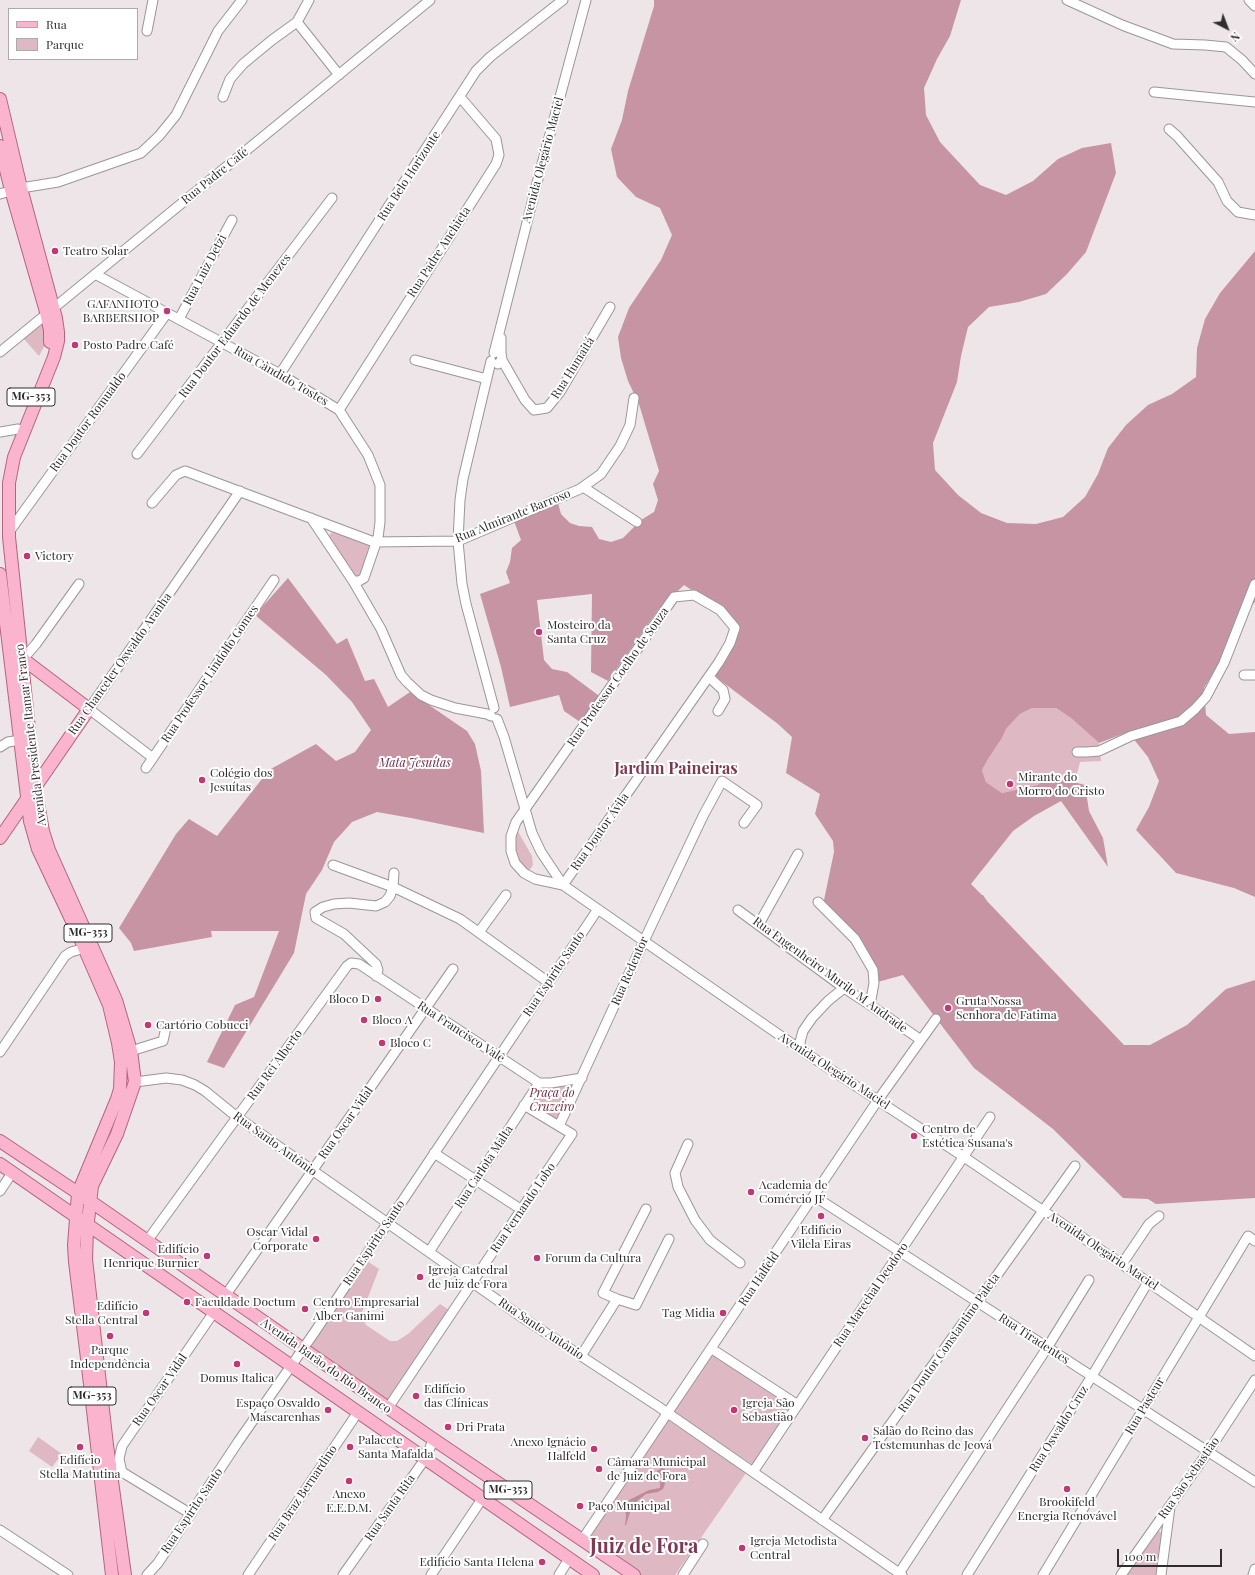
<!DOCTYPE html>
<meta charset="utf-8">
<style>
body{margin:0}
#map{position:relative;width:1255px;height:1575px;overflow:hidden;background:#ede5e7;font-family:"Playfair Display",serif}
canvas{display:block}
.legend{position:absolute;left:8px;top:8px;width:130px;height:52px;box-sizing:border-box;background:#fff;border:1px solid #acabab;margin:0;padding:5px 7px;list-style:none;font-size:12px;color:#302d2e}
.legend li{display:flex;align-items:center;gap:8px;height:20px}
.legend b{width:20px;border:1px solid #acabab}
.north{position:absolute;left:1207px;top:8px;width:40px;height:40px;-webkit-text-stroke:3px #fff;paint-order:stroke;rotate:138deg;font-size:11px;font-weight:700;line-height:16px;text-align:center;color:#302d2e}
.north::after{content:'';display:block;margin:auto;width:14px;height:18px;background:#302d2e;clip-path:polygon(50% 0,100% 100%,50% 72%,0 100%)}
.scale{position:absolute;left:1117px;top:1549px;width:105px;height:18px;box-sizing:border-box;border:2px solid #302d2e;border-top:0;padding-left:5px;font-size:12px;line-height:14px;white-space:nowrap;color:#302d2e;-webkit-text-stroke:3px #fff;paint-order:stroke}
</style>
<div id="map">
<canvas width="1255" height="1575"></canvas>
<ul class="legend">
<li><b style="height:5px;background:#fbb4cd"></b>Rua</li>
<li><b style="height:11px;background:#deb9c4"></b>Parque</li>
</ul>
<div class="north">N</div>
<div class="scale">100 m</div>
</div>
<script>
const context = document.querySelector('canvas').getContext('2d');
context.lineJoin = 'round';
function paint(path, color) { context.fillStyle = color; context.fill(path, 'evenodd'); }
const toPath = rows => new Path2D(rows.map(r => 'M' + r).join(''));
function strokePath(path, color, width, dash) { context.strokeStyle = color; context.lineWidth = width; context.lineCap = dash ? 'butt' : 'round'; context.setLineDash(dash || []); context.stroke(path); }
function label(font, color, halo, rows, align = 'center') {
  context.font = font + ' "Playfair Display",serif'; context.lineWidth = 4; context.setLineDash([]); context.textBaseline = 'middle'; context.strokeStyle = halo; context.fillStyle = color; for (const [text, x, y, turn = 0] of rows) {
    context.save(); context.translate(x, y); context.rotate((+turn || 0) * Math.PI / 180); context.textAlign = isNaN(turn) ? turn : align; if (halo) context.strokeText(text, 0, 0); context.fillText(text, 0, 0); context.restore();
  }
}
paint(toPath([
 [45,321,47,341,39,356,23,338],
 [334,531,370,545,362,573,358,577,356,577,329,537,330,534],
 [1032,708,1056,708,1071,718,1099,743,1101,761,1080,762,1075,782,1046,778,1039,785,1002,793,986,782,982,770,988,759,1002,738,1006,729,1020,714],
 [516,828,532,856,533,865,529,871,526,870,517,858,515,846],
 [578,1081,562,1115,557,1118,552,1117,530,1105,540,1089,547,1086],
 [367,1261,379,1269,365,1305,362,1312,363,1319,366,1325,390,1341,397,1341,408,1334,440,1304,449,1310,388,1402,310,1348],
 [712,1351,793,1405,753,1465,672,1411],
 [668,1420,746,1473,675,1575,638,1575,585,1539],
 [38,1437,62,1454,52,1467,29,1451],
 [1157,1530,1163,1534,1160,1575,1123,1575]
]), '#deb9c4');
paint(toPath([
 [654,0,961,0,950,36,937,59,924,88,926,115,940,142,980,185,1006,195,1033,181,1058,159,1082,148,1111,143,1116,173,1086,252,1067,274,1046,294,1019,302,989,307,968,327,961,356,957,382,933,443,935,470,958,495,981,513,1007,523,1036,524,1063,517,1085,497,1098,474,1108,448,1126,425,1148,405,1172,394,1196,377,1197,348,1205,319,1220,293,1255,251,1255,602,1243,613,1220,662,1204,688,1206,715,1229,734,1255,732,1255,897,1234,888,1176,873,1136,830,1149,807,1159,781,1148,757,1128,732,1099,743,1071,718,1056,708,1032,708,1020,714,1006,729,1002,738,988,759,982,770,986,782,1002,793,1038,785,1046,778,1066,780,1085,785,1089,811,1103,838,1108,867,1061,801,1034,816,1013,831,971,884,982,895,983,895,987,901,1124,1045,1150,1045,1187,1025,1226,989,1255,980,1255,1198,1156,1204,1148,1199,1123,1198,1053,1129,974,1068,903,975,874,983,862,944,823,905,834,852,833,841,815,814,820,794,786,773,792,737,778,724,712,674,738,631,722,610,684,585,658,610,608,681,591,672,592,594,537,600,544,660,552,669,567,672,602,698,583,724,564,711,559,695,510,707,501,667,480,594,510,583,506,572,510,562,512,548,521,540,514,521,558,503,561,514,570,523,579,526,592,527,599,539,611,542,623,538,641,520,654,512,658,500,653,484,659,471,639,404,628,381,621,358,618,337,629,308,661,260,672,235,660,208,636,197,617,177,611,149,622,120,628,91,654,6],
 [288,578,337,644,347,638,365,681,374,679,388,707,410,692,467,731,475,744,481,771,484,833,411,818,377,812,352,822,334,842,322,870,306,894,294,953,224,1068,207,1062,235,1005,254,997,279,931,211,931,212,937,134,951,131,943,119,928,176,834,189,819,217,836,269,770,316,744,336,761,355,752,371,730,352,702,326,675,255,615]
]), '#c794a3');
paint(toPath([
 [662,1468,668,1471,670,1476,667,1479,664,1480,665,1484,663,1489,658,1492,646,1494,637,1501,631,1509,626,1525,625,1525,626,1517,625,1507,629,1500,649,1490,660,1488,660,1482,662,1479,658,1477,657,1473,657,1471]
]), '#bd8b9a');
const minor = toPath([
 [1067,0,1122,25,1173,44,1205,45,1226,47,1242,60,1255,74],
 [1249,0,1255,6],
 [297,22,339,75],
 [147,31,153,0],
 [1154,92,1255,102],
 [223,97,230,79,243,64,272,40,297,22,309,0],
 [1169,129,1177,136,1218,182,1227,201,1238,212,1255,215],
 [0,194,21,188,58,182,141,153,159,136,176,115,218,31,242,0],
 [95,274,280,374,339,410,368,455,380,485,380,522,378,538,374,542],
 [179,319,232,220],
 [0,352,430,0],
 [494,353,539,175,586,0],
 [415,360,487,379],
 [502,360,525,400,534,410,547,408,560,392,610,307],
 [491,361,463,479,460,500,458,541,462,584,466,604,494,708],
 [498,364,502,360,501,353,501,338],
 [280,374,476,71,490,57,563,0],
 [339,410,496,164,499,155,496,139,460,97],
 [0,432,18,429],
 [137,454,332,198],
 [583,487,637,522],
 [152,503,176,475,185,471,374,542,458,541,580,489,601,474,620,446,630,425,634,398],
 [311,518,353,581,381,629,401,675,407,682,421,695,431,700,455,708,487,714,491,716],
 [9,532,167,313],
 [353,581,359,581,364,578,376,543],
 [694,595,720,610,735,628,730,643,719,662,563,885,535,879,524,873,515,863,511,851,511,836,516,822,674,597,694,595],
 [23,659,36,644,79,584],
 [1244,675,1255,675],
 [709,677,723,690,725,699,718,711],
 [497,719,504,737,532,833,541,852,563,885,801,1050,964,1157,1148,1282,1255,1356],
 [0,747,8,742,20,740],
 [1077,752,1087,752,1099,751,1131,736,1181,721,1195,709,1206,697,1224,663,1255,584],
 [153,758,89,709,240,491],
 [146,768,274,580],
 [333,865,393,887,460,919,548,982],
 [818,902,855,939,873,970,874,983,870,1005],
 [738,910,844,988,870,1005,921,1040],
 [759,924,798,854],
 [479,932,506,895],
 [376,976,378,970,376,964,344,934,316,918,315,912,323,907,334,904,349,903,376,906,385,902,390,896,393,887,394,873],
 [801,1050,800,1042,803,1031,812,1018,828,1001,844,988],
 [131,1051,163,1041,166,1027],
 [0,1052,65,956,71,952,85,948],
 [135,1082,166,1078,182,1080,195,1085,205,1091,237,1117,312,1170,523,1318,659,1407,902,1575],
 [559,1126,644,941,703,816,722,781,757,805,744,823],
 [688,1144,675,1173,678,1187,695,1220,710,1240,740,1263],
 [434,1153,522,1210],
 [0,1191,12,1173],
 [814,1196,1255,1482],
 [147,1241,347,966,351,963,359,964,539,1083,551,1083,582,1078],
 [429,1252,539,1083],
 [1122,1264,1149,1224,1159,1216],
 [225,1296,453,969],
 [617,1299,636,1305,669,1239],
 [712,1349,798,1405],
 [581,1356,617,1299,603,1293,646,1209],
 [388,1408,572,1134,524,1105],
 [117,1471,122,1472,191,1514],
 [122,1472,119,1459,122,1446,214,1312],
 [753,1472,990,1117],
 [822,1520,1075,1166],
 [0,1530,68,1575],
 [582,1540,878,1100,936,1019],
 [147,1575,158,1563,238,1442,314,1333,598,909],
 [248,1575,358,1412],
 [343,1575,425,1459,430,1448,433,1439],
 [431,1575,482,1499],
 [559,1575,569,1559],
 [683,1575,703,1544],
 [898,1575,1047,1348,1089,1280],
 [967,1575,1092,1376,1148,1282],
 [1043,1575,1248,1236,1255,1241],
 [1121,1575,1208,1452,1255,1380],
 [1161,1575,1170,1507],
 [1253,1575,1255,1569]
]);
const major = toPath([
 [0,99,21,188,56,318,58,332,58,341,54,357,14,457,9,483,9,537,35,787,43,831,49,850,116,1000,131,1051,135,1082,117,1134,92,1186,87,1230,86,1259,94,1331,107,1445,125,1575],
 [0,146,11,190,45,308,50,330,50,342],
 [0,574,30,821,38,849,79,936,109,1005,118,1043,121,1062,120,1089,117,1099,78,1193,74,1245,75,1262,86,1350,112,1575],
 [0,838,89,709,19,656],
 [0,1141,90,1201,433,1439,634,1575],
 [0,1164,593,1575]
]);
strokePath(minor, '#9c9597', 11);
strokePath(major, '#b36480', 14);
strokePath(minor, '#fff', 9);
strokePath(major, '#fbb4cd', 12);
for (const [x, y, r, color] of [
 [55,251,4,"#c23872"],
 [167,311,4,"#c23872"],
 [75,345,4,"#c23872"],
 [27,556,4,"#c23872"],
 [539,632,4,"#c23872"],
 [202,780,4,"#c23872"],
 [1010,784,4,"#c23872"],
 [378,999,4,"#c23872"],
 [948,1008,4,"#c23872"],
 [364,1020,4,"#c23872"],
 [148,1025,4,"#c23872"],
 [382,1043,4,"#c23872"],
 [914,1136,4,"#c23872"],
 [751,1192,4,"#c23872"],
 [821,1216,4,"#c23872"],
 [316,1239,4,"#c23872"],
 [207,1256,4,"#c23872"],
 [537,1258,4,"#c23872"],
 [420,1277,4,"#c23872"],
 [187,1302,4,"#c23872"],
 [305,1309,4,"#c23872"],
 [146,1313,4,"#c23872"],
 [723,1313,4,"#c23872"],
 [110,1336,4,"#c23872"],
 [237,1364,4,"#c23872"],
 [416,1396,4,"#c23872"],
 [328,1410,4,"#c23872"],
 [734,1410,4,"#c23872"],
 [448,1427,4,"#c23872"],
 [865,1438,4,"#c23872"],
 [80,1447,4,"#c23872"],
 [350,1447,4,"#c23872"],
 [594,1449,4,"#c23872"],
 [599,1469,4,"#c23872"],
 [349,1481,4,"#c23872"],
 [1067,1489,4,"#c23872"],
 [580,1506,4,"#c23872"],
 [742,1548,4,"#c23872"],
 [542,1562,4,"#c23872"]
]) { const dot = new Path2D(); dot.arc(x, y, r, 0, 2 * Math.PI); context.fillStyle = color; context.fill(dot); strokePath(dot, '#fff', 1.5); }
for (const [x, y, w] of [
 [31,397,48],
 [88,933,48],
 [92,1396,48],
 [508,1490,48]
]) { const box = new Path2D(); box.roundRect(x - w / 2, y - 9, w, 18, 3); context.fillStyle = '#fff'; context.fill(box); strokePath(box, '#302d2e', 1); }
label('bold 11px', '#302d2e', null, [
 ["MG-353",31,397],
 ["MG-353",88,933],
 ["MG-353",92,1396],
 ["MG-353",508,1490]
]);
label('12px', '#302d2e', '#fff', [
 ["Avenida Olegário Maciel",543,160,-75],
 ["Rua Padre Café",215,176,-39],
 ["Rua Belo Horizonte",409,176,-57],
 ["Rua Padre Anchieta",439,252,-57],
 ["Rua Luiz Detzi",205,270,-62],
 ["Rua Doutor Eduardo de Menezes",235,326,-53],
 ["Rua Humaitá",573,368,-58],
 ["Rua Cândido Tostes",281,376,30],
 ["Rua Doutor Romualdo",88,422,-54],
 ["Rua Almirante Barroso",513,516,-22],
 ["Rua Chanceler Oswaldo Aranha",120,664,-55],
 ["Rua Professor Lindolfo Gomes",210,674,-56],
 ["Rua Professor Coelho de Souza",618,677,-55],
 ["Avenida Presidente Itamar Franco",31,735,-97],
 ["Rua Doutor Ávila",600,832,-55],
 ["Rua Redentor",630,971,-66],
 ["Rua Espírito Santo",554,974,-56],
 ["Rua Engenheiro Murilo M Andrade",830,975,36],
 ["Rua Francisco Valê",461,1032,33],
 ["Rua Rei Alberto",275,1065,-54],
 ["Avenida Olegário Maciel",834,1071,33],
 ["Rua Oscar Vidal",346,1123,-55],
 ["Rua Santo Antônio",275,1144,36],
 ["Rua Carlota Malta",484,1167,-57],
 ["Rua Fernando Lobo",523,1208,-56],
 ["Rua Espírito Santo",374,1243,-56],
 ["Avenida Olegário Maciel",1103,1251,34],
 ["Rua Halfeld",759,1279,-56],
 ["Rua Marechal Deodoro",871,1295,-56],
 ["Rua Santo Antônio",541,1329,34],
 ["Rua Tiradentes",1034,1339,33],
 ["Rua Doutor Constantino Paleta",949,1343,-55],
 ["Avenida Barão do Rio Branco",326,1366,35],
 ["Rua Oscar Vidal",160,1390,-55],
 ["Rua Pasteur",1145,1406,-59],
 ["Rua Oswaldo Cruz",1059,1429,-58],
 ["Rua São Sebastião",1189,1478,-55],
 ["Rua Braz Bernardino",303,1493,-56],
 ["Rua Santa Rita",390,1508,-55],
 ["Rua Espírito Santo",192,1511,-56]
]);
label('12px', '#302d2e', '#fff', [
 ["Teatro Solar",63,251],
 ["GAFANHOTO",159,304,"right"],
 ["BARBERSHOP",159,318,"right"],
 ["Posto Padre Café",83,345],
 ["Victory",35,556],
 ["Mosteiro da",547,625],
 ["Santa Cruz",547,639],
 ["Colégio dos",210,773],
 ["Jesuítas",210,787],
 ["Mirante do",1018,777],
 ["Morro do Cristo",1018,791],
 ["Bloco D",370,999,"right"],
 ["Gruta Nossa",956,1001],
 ["Senhora de Fatima",956,1015],
 ["Bloco A",372,1020],
 ["Cartório Cobucci",156,1025],
 ["Bloco C",390,1043],
 ["Centro de",922,1129],
 ["Estética Susana's",922,1143],
 ["Academia de",759,1185],
 ["Comércio JF",759,1199],
 ["Edifício",821,1230,"center"],
 ["Vilela Eiras",821,1244,"center"],
 ["Oscar Vidal",308,1232,"right"],
 ["Corporate",308,1246,"right"],
 ["Edifício",199,1249,"right"],
 ["Henrique Burnier",199,1263,"right"],
 ["Forum da Cultura",545,1258],
 ["Igreja Catedral",428,1270],
 ["de Juiz de Fora",428,1284],
 ["Faculdade Doctum",195,1302],
 ["Centro Empresarial",313,1302],
 ["Alber Ganimi",313,1316],
 ["Edifício",138,1306,"right"],
 ["Stella Central",138,1320,"right"],
 ["Tag Midia",715,1313,"right"],
 ["Parque",110,1350,"center"],
 ["Independência",110,1364,"center"],
 ["Domus Italica",237,1378,"center"],
 ["Edifício",424,1389],
 ["das Clínicas",424,1403],
 ["Espaço Osvaldo",320,1403,"right"],
 ["Mascarenhas",320,1417,"right"],
 ["Igreja São",742,1403],
 ["Sebastião",742,1417],
 ["Dri Prata",456,1427],
 ["Salão do Reino das",873,1431],
 ["Testemunhas de Jeová",873,1445],
 ["Palacete",358,1440],
 ["Santa Mafalda",358,1454],
 ["Anexo Ignácio",586,1442,"right"],
 ["Halfeld",586,1456,"right"],
 ["Edifício",80,1460,"center"],
 ["Stella Matutina",80,1474,"center"],
 ["Câmara Municipal",607,1462],
 ["de Juiz de Fora",607,1476],
 ["Anexo",349,1494,"center"],
 ["E.E.D.M.",349,1508,"center"],
 ["Brookifeld",1067,1502,"center"],
 ["Energia Renovável",1067,1516,"center"],
 ["Paço Municipal",588,1506],
 ["Igreja Metodista",750,1541],
 ["Central",750,1555],
 ["Edifício Santa Helena",534,1562,"right"]
], 'left');
label('italic 12px', '#6d2d45', '#fff', [
 ["Mata Jesuítas",415,763],
 ["Praça do",552,1093],
 ["Cruzeiro",552,1107]
]);
label('bold 16px', '#7e3952', '#fff', [
 ["Jardim Paineiras",676,769]
]);
label('bold 20px', '#7e3952', '#fff', [
 ["Juiz de Fora",644,1547]
]);
</script>
